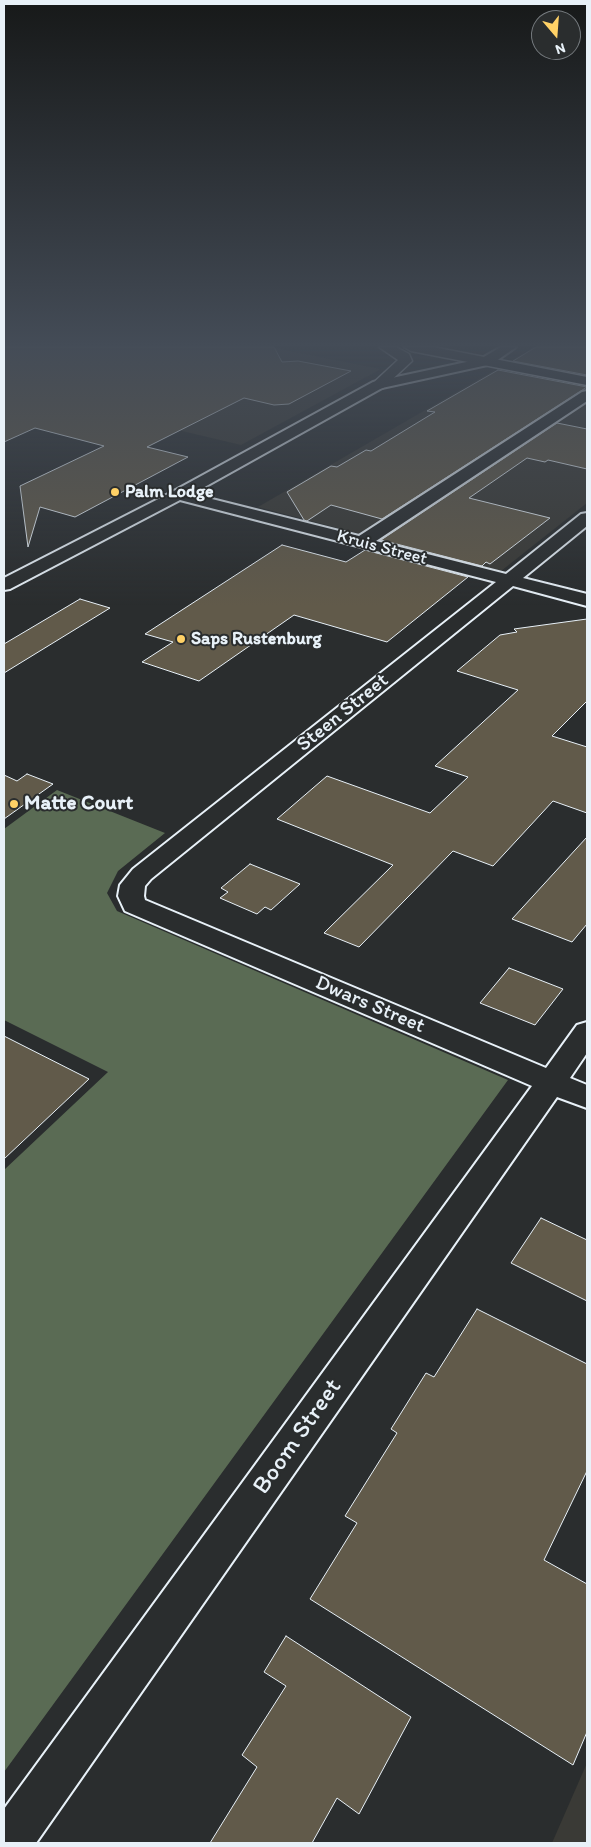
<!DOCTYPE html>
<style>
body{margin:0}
#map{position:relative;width:591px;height:1847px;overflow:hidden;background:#2a2d2e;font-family:Itim,sans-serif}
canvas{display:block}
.frame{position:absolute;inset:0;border:5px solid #e8f1f8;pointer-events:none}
.north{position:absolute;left:531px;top:10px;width:50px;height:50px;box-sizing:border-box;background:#2a2d2e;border:1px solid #767b7f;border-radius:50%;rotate:162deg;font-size:14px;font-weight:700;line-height:20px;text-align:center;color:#e8f1f8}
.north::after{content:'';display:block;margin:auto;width:18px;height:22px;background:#ffd166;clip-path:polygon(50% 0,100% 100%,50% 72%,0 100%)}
</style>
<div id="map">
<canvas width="591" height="1847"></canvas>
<div class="frame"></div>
<div class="north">N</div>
</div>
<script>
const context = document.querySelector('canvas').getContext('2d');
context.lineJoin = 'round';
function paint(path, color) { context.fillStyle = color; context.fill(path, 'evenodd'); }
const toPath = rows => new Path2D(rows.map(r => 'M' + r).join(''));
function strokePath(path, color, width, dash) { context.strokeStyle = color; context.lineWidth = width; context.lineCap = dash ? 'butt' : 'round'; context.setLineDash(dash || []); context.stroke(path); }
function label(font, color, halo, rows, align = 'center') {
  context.font = font + ' Itim,sans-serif'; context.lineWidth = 4; context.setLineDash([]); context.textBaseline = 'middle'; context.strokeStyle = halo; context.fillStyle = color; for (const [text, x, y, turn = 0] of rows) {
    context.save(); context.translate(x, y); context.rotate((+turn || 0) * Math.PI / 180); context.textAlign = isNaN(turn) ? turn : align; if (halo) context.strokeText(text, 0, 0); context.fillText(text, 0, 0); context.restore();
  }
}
paint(toPath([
 [270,347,381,369,241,445,85,408],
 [534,347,587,347,587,503,501,571,258,507],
 [587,1763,587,1843,552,1843]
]), '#3a3a36');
paint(toPath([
 [57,790,165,833,118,871,107,893,117,911,508,1080,4,1772,4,1170,108,1072,4,1020,4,829]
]), '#5a6b54');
const building = toPath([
 [4,347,274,347,282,362,298,361,351,371,289,404,274,405,244,398,147,447,188,457,75,517,40,507,28,547,20,486,104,446,35,428,4,442,4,347],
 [536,347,587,347,587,375,513,361,536,347],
 [498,370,587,387,382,519,331,505,307,521,304,520,287,492,331,466,337,467,366,450,371,451,435,412,427,411,498,370],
 [557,423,587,429,587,469,548,460,545,462,527,458,469,498,550,518,490,564,486,562,482,566,381,540,557,423],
 [282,545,346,562,365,550,468,577,387,642,294,615,199,681,142,662,173,642,145,634,282,545],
 [80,599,110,608,4,673,4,644,80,599],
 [587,619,587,701,552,736,587,747,587,813,553,801,493,866,453,851,359,947,324,933,393,865,277,819,327,776,430,813,468,777,435,766,518,690,457,671,500,635,517,632,514,629,587,619],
 [27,774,53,784,4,819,4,775,17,781,27,774],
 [587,837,587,924,572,942,512,919,587,837],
 [250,864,300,884,271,910,265,907,257,914,220,898,228,892,221,888,250,864],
 [509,968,563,989,535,1025,480,1003,509,968],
 [4,1036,89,1079,4,1159,4,1036],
 [541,1218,587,1240,587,1301,511,1263,541,1218],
 [477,1309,587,1364,587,1471,544,1560,587,1584,587,1732,573,1765,310,1599,357,1523,345,1516,397,1433,391,1429,426,1373,434,1377,477,1309],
 [286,1636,411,1717,359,1814,337,1798,312,1843,210,1843,257,1767,242,1755,286,1686,264,1672,286,1636]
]);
paint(building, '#615a4a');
strokePath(building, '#e8f1f8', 1);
const street = toPath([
 [501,347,516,347,492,364,382,388,192,494,359,536,582,392,587,391,587,401,376,541,506,574,581,514,587,513,587,526,523,578,587,594,587,606,513,586,151,879,145,886,144,896,145,900,546,1068,577,1025,587,1022,587,1053,570,1078,587,1085,587,1108,557,1097,36,1843,4,1843,4,1809,532,1086,125,911,118,896,120,885,133,869,496,582,180,500,10,589,4,590,4,578,172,492,373,382,471,361,482,358,501,347]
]);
const secondary = toPath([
 [379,347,396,347,409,354,412,361,383,388,378,389,373,388,371,385,398,360,379,347],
 [404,347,433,347,587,377,587,385,411,351,404,347]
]);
strokePath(street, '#e8f1f8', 4);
strokePath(secondary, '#e8f1f8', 3);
paint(street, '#2a2d2e');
paint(secondary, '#2a2d2e');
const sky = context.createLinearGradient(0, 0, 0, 606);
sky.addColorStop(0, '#171919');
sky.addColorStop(0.57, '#444c57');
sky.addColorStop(1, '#444c5700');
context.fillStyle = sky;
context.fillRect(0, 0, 591, 606);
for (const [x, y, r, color] of [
 [115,492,5,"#ffd166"],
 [181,639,5,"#ffd166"],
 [14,804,5,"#ffd166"]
]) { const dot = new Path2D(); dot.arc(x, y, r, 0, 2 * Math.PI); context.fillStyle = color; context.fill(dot); strokePath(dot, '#2a2d2e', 2); }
label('bold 18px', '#e8f1f8', '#2a2d2e', [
 ["Palm Lodge",125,492],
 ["Saps Rustenburg",191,639]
], 'left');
label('18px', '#e8f1f8', '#2a2d2e', [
 ["Kruis Street",382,548,15]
]);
label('21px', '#e8f1f8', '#2a2d2e', [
 ["Steen Street",343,713,-39],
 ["Dwars Street",370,1005,23]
]);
label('bold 21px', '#e8f1f8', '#2a2d2e', [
 ["Matte Court",24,804]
], 'left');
label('25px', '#e8f1f8', '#2a2d2e', [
 ["Boom Street",298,1437,-55]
]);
</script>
